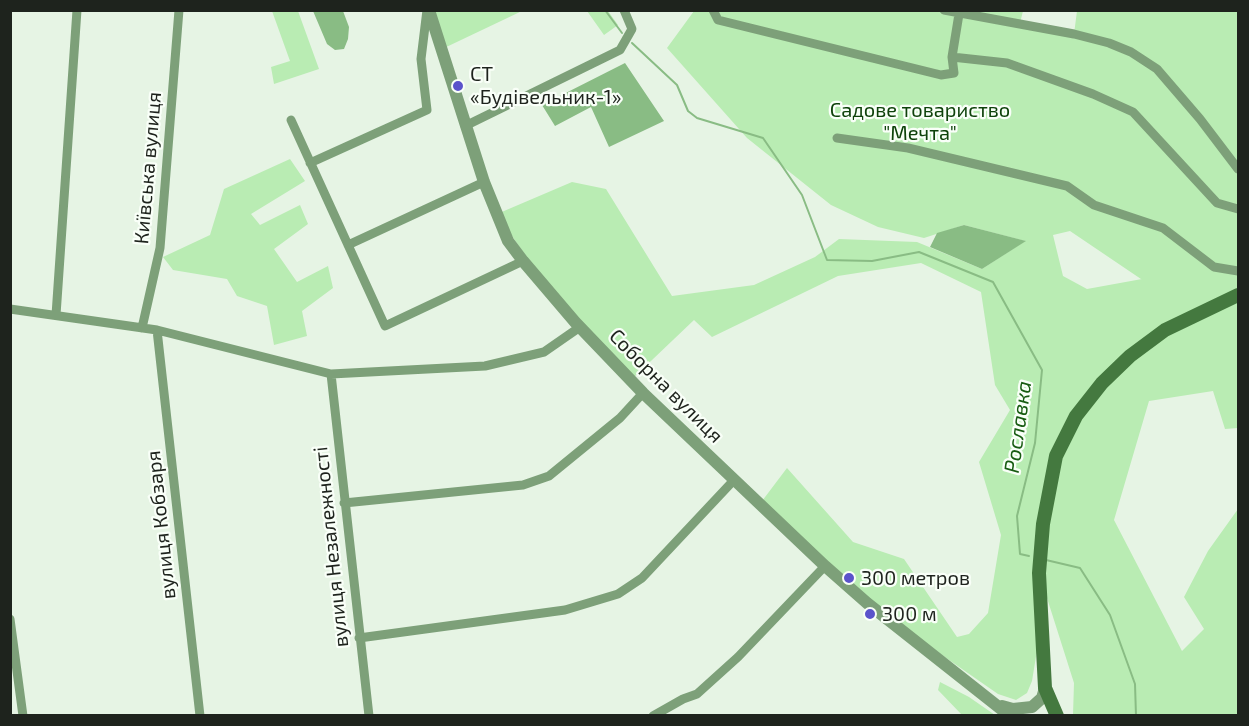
<!DOCTYPE html>
<meta charset="utf-8">
<style>
body{margin:0}
#map{position:relative;width:1249px;height:726px;overflow:hidden;background:#e6f4e4;font-family:"Exo 2",sans-serif}
canvas{display:block}
.frame{position:absolute;inset:0;border:12px solid #1e231d;pointer-events:none}
</style>
<div id="map">
<canvas width="1249" height="726"></canvas>
<div class="frame"></div>
</div>
<script>
const context = document.querySelector('canvas').getContext('2d');
context.lineJoin = 'round';
function paint(path, color) { context.fillStyle = color; context.fill(path, 'evenodd'); }
const toPath = rows => new Path2D(rows.map(r => 'M' + r).join(''));
function strokePath(path, color, width, dash) { context.strokeStyle = color; context.lineWidth = width; context.lineCap = dash ? 'butt' : 'round'; context.setLineDash(dash || []); context.stroke(path); }
function label(font, color, halo, rows, align = 'center') {
  context.font = font + ' "Exo 2",sans-serif'; context.lineWidth = 4.5; context.setLineDash([]); context.textBaseline = 'middle'; context.strokeStyle = halo; context.fillStyle = color; for (const [text, x, y, turn = 0] of rows) {
    context.save(); context.translate(x, y); context.rotate((+turn || 0) * Math.PI / 180); context.textAlign = isNaN(turn) ? turn : align; if (halo) context.strokeText(text, 0, 0); context.fillText(text, 0, 0); context.restore();
  }
}
paint(toPath([
 [429,10,522,11,440,50],
 [272,11,298,11,319,69,274,84,271,67,290,61],
 [587,11,608,11,618,25,604,35],
 [694,11,1023,11,1020,23,1074,34,1077,11,1238,11,1238,428,1225,429,1213,391,1149,401,1114,520,1182,651,1204,629,1184,597,1208,551,1238,509,1238,715,1073,715,1074,683,1040,576,1041,626,1032,681,1027,693,1016,700,998,694,867,603,759,505,787,468,853,542,904,559,957,637,969,634,988,613,1001,535,979,462,1010,410,995,385,981,292,921,263,838,276,712,337,694,320,631,380,553,296,497,214,572,182,606,189,672,296,754,285,815,257,839,239,917,242,982,269,1025,241,964,225,924,238,878,227,831,205,747,138,667,48],
 [1070,231,1141,279,1142,279,1087,289,1063,276,1053,235],
 [290,159,305,181,251,214,260,225,300,205,308,224,274,249,297,282,328,266,333,288,302,311,307,336,274,345,267,306,237,296,227,279,173,270,163,257,210,235,224,189],
 [940,682,969,697,995,715,962,715,938,690]
]), '#b9ecb3');
paint(toPath([
 [313,11,343,11,349,27,348,39,344,49,335,50,327,44],
 [625,63,664,121,609,147,591,107,555,126,542,105],
 [964,225,1026,241,982,269,930,247,937,233]
]), '#89bc84');
strokePath(toPath([
 [605,10,622,33],
 [632,43,677,85,688,111,697,118,763,138,802,195,827,260,872,261,919,252,993,282,1042,370,1035,443,1017,516,1020,554,1029,556],
 [1046,560,1080,568,1110,615,1135,684,1136,716]
]), '#89bc84', 2);
strokePath(toPath([
 [713,10,718,20,941,75,954,73,952,57,959,14],
 [944,10,1074,34,1109,43,1131,52,1157,69,1200,119,1238,169],
 [952,57,1007,63,1093,94,1133,112,1217,203,1238,209],
 [291,120,385,326,523,261],
 [465,126,620,50,632,29,624,10],
 [837,138,908,148,1067,186,1094,205,1163,228,1214,267,1238,271],
 [310,163,427,110,421,59,427,10],
 [348,245,484,182],
 [10,309,157,330,331,374,485,366,544,352,580,327],
 [56,315,77,10],
 [142,328,160,248,179,10],
 [157,330,200,716],
 [331,374,369,716],
 [344,503,523,485,549,476,620,418,643,393],
 [10,619,23,716],
 [359,638,565,610,618,594,642,578,734,480],
 [653,716,683,699,697,694,738,657,825,566]
]), '#7da079', 9);
strokePath(toPath([
 [429,10,484,182,508,241,523,261,575,322,643,393,825,566,867,603,1010,716],
 [1002,706,1013,709,1032,707,1042,698,1045,688]
]), '#7da079', 12);
strokePath(toPath([
 [1057,716,1045,688,1039,573,1043,524,1056,456,1076,416,1102,383,1130,356,1165,330,1238,295]
]), '#44793f', 14);
for (const [x, y, r, color] of [
 [458,86,6,"#5b53cb"],
 [849,578,6,"#5b53cb"],
 [870,614,6,"#5b53cb"]
]) { const dot = new Path2D(); dot.arc(x, y, r, 0, 2 * Math.PI); context.fillStyle = color; context.fill(dot); strokePath(dot, '#f9fff8', 2); }
label('20px', '#1e231d', '#f9fff8', [
 ["СТ",470,74],
 ["«Будівельник-1»",470,97],
 ["300 метров",861,578],
 ["300 м",882,614]
], 'left');
label('20px', '#0e420a', '#f9fff8', [
 ["Садове товариство",920,110],
 ["\"Мечта\"",920,133]
]);
label('20px', '#1e231d', '#f9fff8', [
 ["Київська вулиця",148,168,-85],
 ["Соборна вулиця",666,386,45],
 ["вулиця Кобзаря",161,525,-96],
 ["вулиця Незалежності",331,547,-96]
]);
label('italic 21px', '#185c12', '#f9fff8', [
 ["Рославка",1018,427,-82]
]);
</script>
